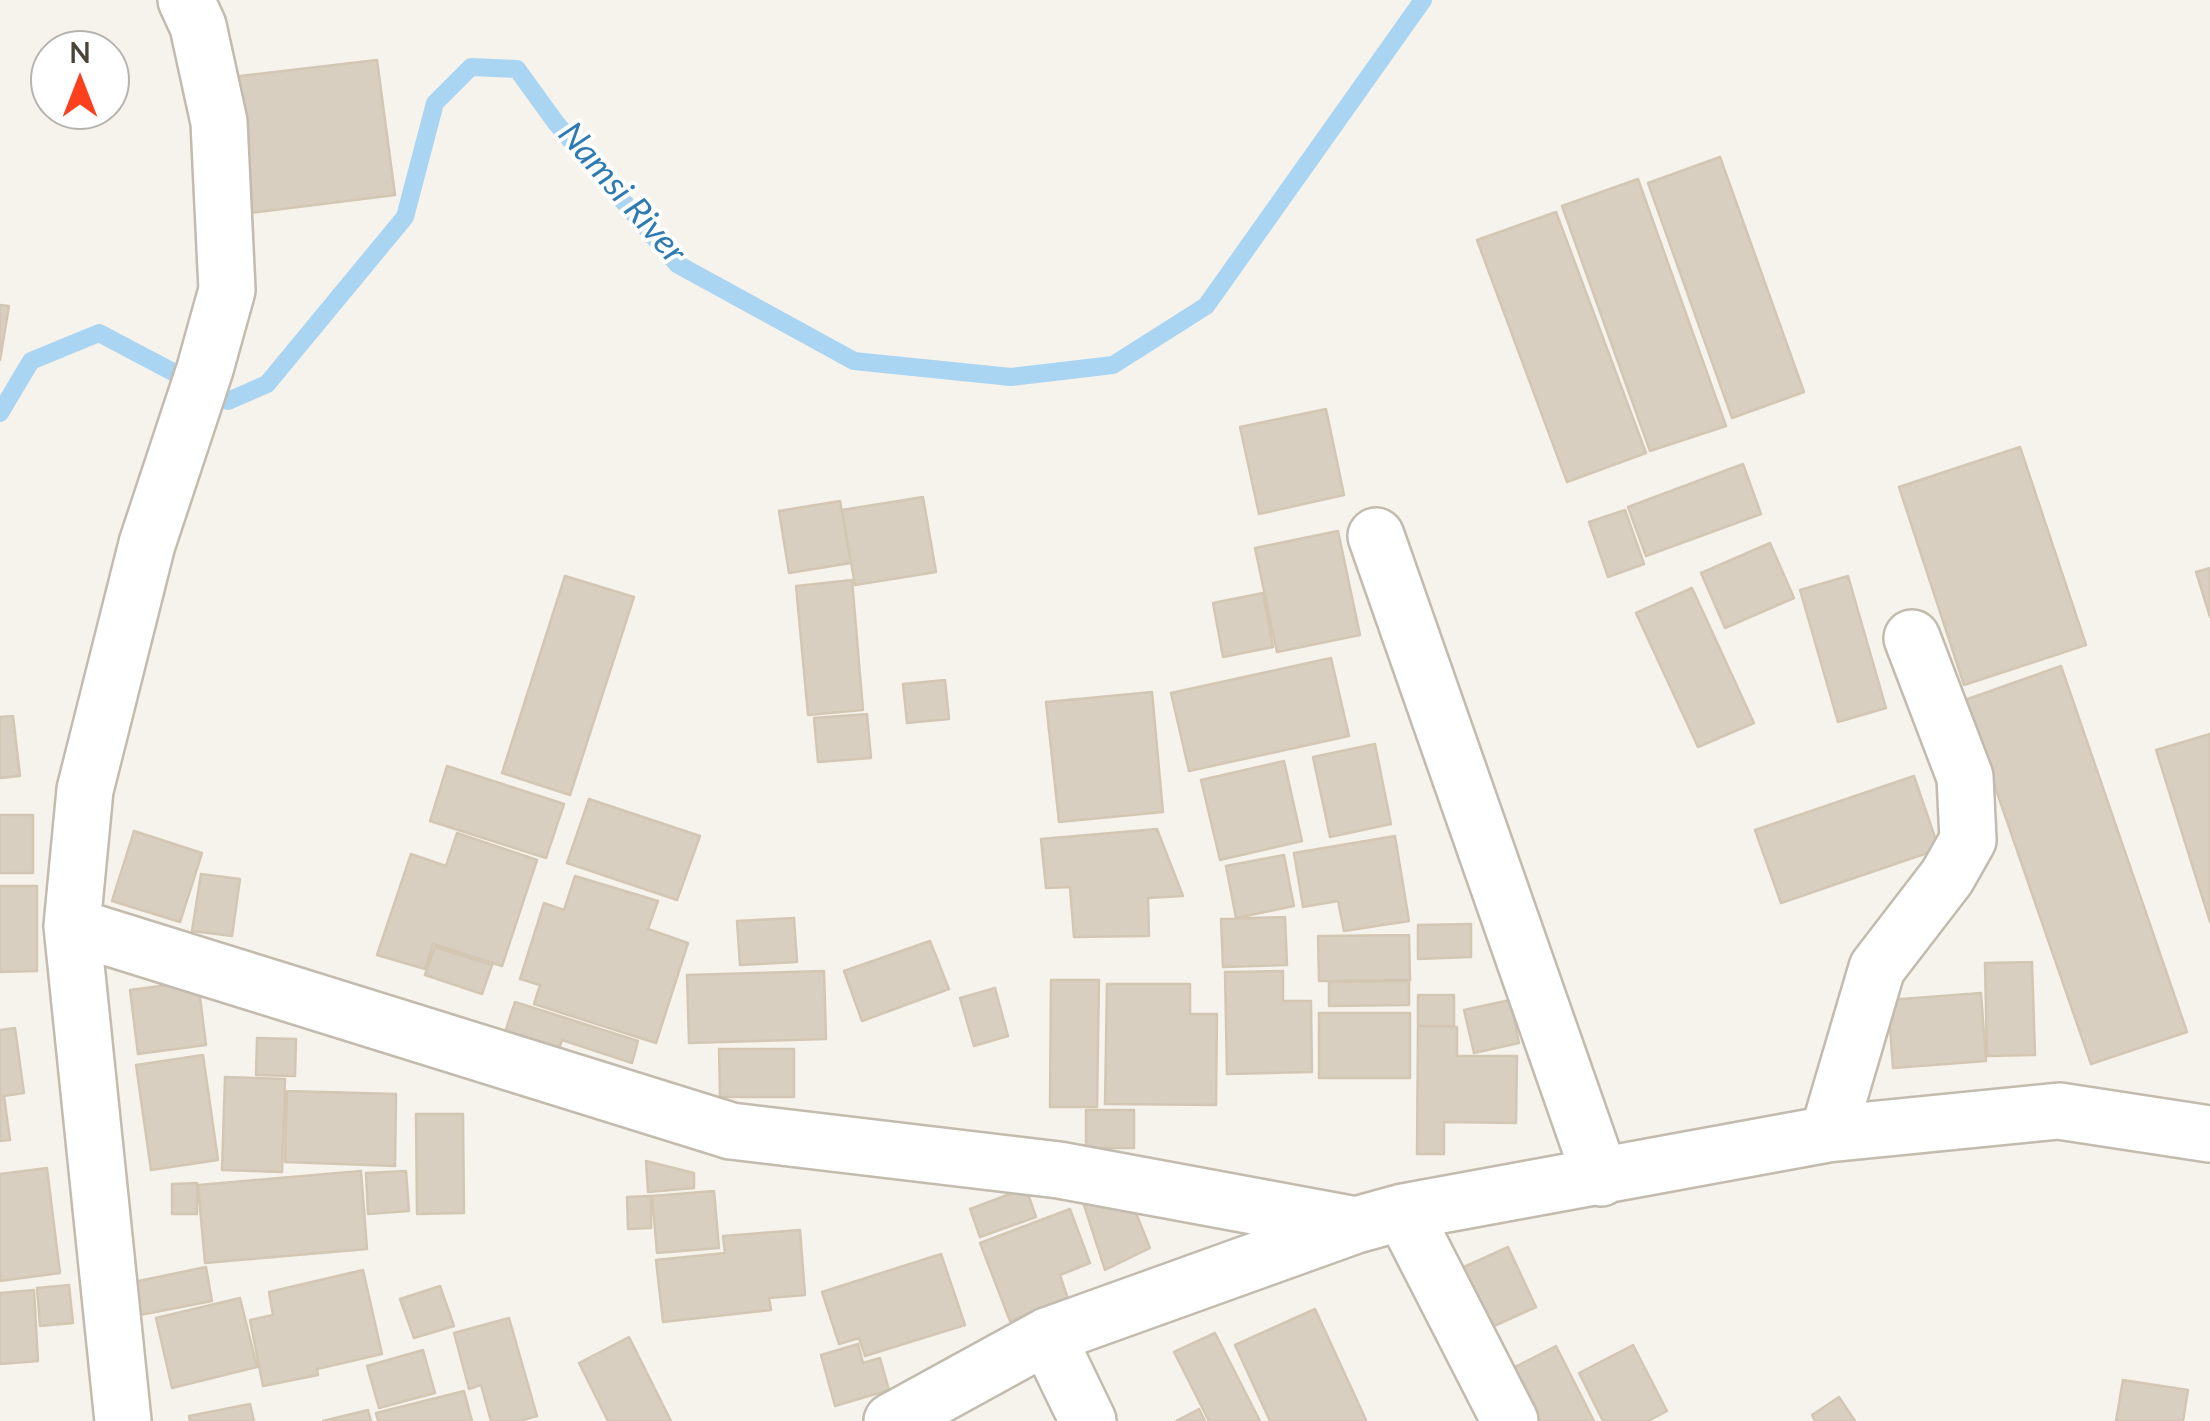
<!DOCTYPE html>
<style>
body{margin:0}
#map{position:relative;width:2210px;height:1421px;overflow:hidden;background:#f6f3ec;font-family:Lato,sans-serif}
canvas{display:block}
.north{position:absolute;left:30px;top:30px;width:100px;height:100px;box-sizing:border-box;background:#fff;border:2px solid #b7b4b0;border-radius:50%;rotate:0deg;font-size:28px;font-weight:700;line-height:40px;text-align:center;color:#4b4439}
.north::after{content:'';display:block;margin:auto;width:35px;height:45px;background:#fc3f1d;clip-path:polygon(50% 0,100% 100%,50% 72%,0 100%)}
</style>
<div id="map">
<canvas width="2210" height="1421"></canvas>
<div class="north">N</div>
</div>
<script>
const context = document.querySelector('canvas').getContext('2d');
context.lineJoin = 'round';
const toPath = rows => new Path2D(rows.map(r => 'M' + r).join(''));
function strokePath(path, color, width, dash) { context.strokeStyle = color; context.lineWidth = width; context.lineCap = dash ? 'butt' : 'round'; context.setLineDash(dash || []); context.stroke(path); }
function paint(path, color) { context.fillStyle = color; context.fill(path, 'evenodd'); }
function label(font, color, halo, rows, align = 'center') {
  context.font = font + ' Lato,sans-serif'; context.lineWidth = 8; context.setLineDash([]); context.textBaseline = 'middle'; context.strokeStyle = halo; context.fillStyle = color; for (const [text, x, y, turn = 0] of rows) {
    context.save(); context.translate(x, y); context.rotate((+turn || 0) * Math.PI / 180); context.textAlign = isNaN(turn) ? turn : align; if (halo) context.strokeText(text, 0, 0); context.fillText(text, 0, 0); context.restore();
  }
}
strokePath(toPath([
 [0,413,31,361,99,333,228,401,267,384,405,217,435,103,471,67,517,69,556,123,677,264,854,361,1011,377,1113,365,1206,306,1423,0]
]), '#a9d4f2', 18);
const building = toPath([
 [377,60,395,195,250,213,232,77,377,60],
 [1720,157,1804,392,1732,418,1648,183,1720,157],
 [1638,179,1726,426,1650,451,1562,206,1638,179],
 [1556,212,1646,453,1567,482,1477,240,1556,212],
 [0,305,9,306,0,360,0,305],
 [1326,409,1344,495,1259,514,1240,427,1326,409],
 [2020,447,2086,645,1964,685,1899,487,2020,447],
 [1743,464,1761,514,1646,556,1628,507,1743,464],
 [923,497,936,572,855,585,842,510,923,497],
 [840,501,851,563,789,573,779,511,840,501],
 [1625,510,1644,564,1608,577,1589,522,1625,510],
 [1338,531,1360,635,1277,652,1255,548,1338,531],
 [1770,543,1794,598,1725,628,1701,573,1770,543],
 [2210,568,2210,617,2196,572,2210,568],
 [565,576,634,597,570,795,502,773,565,576],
 [1848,576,1886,708,1838,722,1800,590,1848,576],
 [852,580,863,710,808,715,796,586,852,580],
 [1692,588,1754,723,1698,747,1636,613,1692,588],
 [1263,593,1273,647,1223,657,1213,603,1263,593],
 [1331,658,1349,736,1189,771,1171,693,1331,658],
 [2061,666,2187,1032,2091,1064,1965,700,2061,666],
 [945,680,949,719,907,723,903,684,945,680],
 [1152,692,1163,812,1059,822,1046,702,1152,692],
 [867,714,871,758,818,762,814,718,867,714],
 [13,716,20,776,0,778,0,717,13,716],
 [2210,734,2210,922,2156,750,2210,734],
 [1375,744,1391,824,1330,837,1313,757,1375,744],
 [1284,761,1302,841,1220,860,1201,780,1284,761],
 [447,766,564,804,546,858,430,821,447,766],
 [1914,776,1939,849,1781,903,1755,830,1914,776],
 [589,799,700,836,677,900,567,863,589,799],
 [0,815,33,815,33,873,0,873,0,815],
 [1157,829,1183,896,1148,898,1149,936,1074,937,1070,887,1046,888,1041,839,1157,829],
 [134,831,202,853,180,922,112,901,134,831],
 [457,833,537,860,502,966,433,944,425,969,377,955,411,854,446,866,457,833],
 [1395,836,1409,921,1344,931,1338,901,1303,907,1294,853,1395,836],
 [1284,855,1294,906,1236,918,1226,866,1284,855],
 [201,874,240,879,232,936,192,931,201,874],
 [575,876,658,901,648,929,688,943,656,1043,534,1004,540,985,520,979,544,903,564,910,575,876],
 [0,886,37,886,37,971,0,972,0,886],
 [1285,917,1287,965,1223,967,1221,919,1285,917],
 [794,918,797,962,740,965,737,921,794,918],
 [1471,924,1471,957,1418,959,1418,925,1471,924],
 [1409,935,1410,980,1319,981,1318,936,1409,935],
 [930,941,949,989,862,1021,844,971,930,941],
 [435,947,492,965,482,994,425,975,435,947],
 [2032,962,2035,1055,1987,1056,1985,963,2032,962],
 [824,971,826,1039,689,1043,687,975,824,971],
 [1283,971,1283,1001,1311,1001,1312,1072,1227,1074,1225,972,1283,971],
 [1051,980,1099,980,1097,1107,1050,1107,1051,980],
 [198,981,206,1045,138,1054,130,990,198,981],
 [1409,981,1409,1005,1329,1006,1329,982,1409,981],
 [1107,984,1190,984,1190,1014,1217,1014,1216,1105,1105,1104,1107,984],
 [995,988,1008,1036,974,1046,960,998,995,988],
 [1981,993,1986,1061,1893,1068,1888,1000,1981,993],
 [1418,995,1454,995,1454,1026,1418,1026,1418,995],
 [1510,1000,1519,1043,1474,1053,1464,1010,1510,1000],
 [515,1002,638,1041,632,1063,562,1040,551,1074,497,1057,515,1002],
 [1319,1013,1410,1013,1410,1078,1319,1078,1319,1013],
 [1418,1026,1457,1027,1457,1056,1517,1056,1516,1123,1444,1122,1444,1154,1417,1154,1418,1026],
 [15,1028,24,1093,4,1096,10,1140,0,1141,0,1030,15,1028],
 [257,1038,296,1039,295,1076,256,1075,257,1038],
 [719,1049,794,1049,794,1097,720,1097,719,1049],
 [203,1055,218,1160,151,1170,136,1065,203,1055],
 [225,1077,285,1079,282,1172,222,1170,225,1077],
 [287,1091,396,1094,395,1166,285,1162,287,1091],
 [1086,1110,1134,1110,1134,1148,1086,1148,1086,1110],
 [416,1114,463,1114,464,1213,417,1214,416,1114],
 [646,1161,694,1173,694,1188,648,1192,646,1161],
 [47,1168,60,1273,0,1281,0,1174,47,1168],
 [361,1171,367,1249,205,1263,198,1185,361,1171],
 [406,1171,409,1211,368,1214,366,1173,406,1171],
 [197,1183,197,1214,172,1214,172,1184,197,1183],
 [1026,1188,1036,1217,980,1237,970,1209,1026,1188],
 [714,1191,719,1248,657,1253,652,1196,714,1191],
 [651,1196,651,1228,628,1229,627,1197,651,1196],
 [1083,1202,1132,1203,1150,1248,1105,1270,1083,1202],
 [1070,1209,1090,1263,1060,1275,1068,1299,1010,1321,980,1243,1070,1209],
 [800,1230,805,1295,769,1298,771,1310,663,1322,656,1260,725,1253,723,1236,800,1230],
 [1508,1247,1536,1307,1481,1332,1453,1272,1508,1247],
 [941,1254,965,1325,865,1356,859,1338,839,1344,822,1292,941,1254],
 [206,1267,212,1301,135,1316,129,1283,206,1267],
 [363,1270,382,1354,317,1369,318,1375,263,1386,250,1320,273,1315,269,1292,363,1270],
 [69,1285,73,1323,40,1326,37,1288,69,1285],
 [440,1286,454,1326,414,1338,400,1299,440,1286],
 [34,1290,38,1361,0,1364,0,1293,34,1290],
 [240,1298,257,1367,172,1388,156,1318,240,1298],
 [1315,1309,1366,1420,1365,1421,1270,1421,1235,1345,1315,1309],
 [509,1318,537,1416,520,1421,491,1421,481,1385,469,1389,454,1333,509,1318],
 [1215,1333,1260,1421,1209,1421,1174,1352,1215,1333],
 [629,1337,671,1421,608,1421,579,1363,629,1337],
 [858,1344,863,1363,880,1358,889,1390,835,1406,821,1355,858,1344],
 [1633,1345,1667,1411,1648,1421,1603,1421,1579,1373,1633,1345],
 [1556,1346,1594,1421,1530,1421,1505,1372,1556,1346],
 [423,1350,435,1393,379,1408,367,1366,423,1350],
 [2123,1380,2188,1390,2183,1421,2116,1421,2123,1380],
 [464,1391,472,1421,378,1421,376,1413,464,1391],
 [1839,1397,1855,1421,1815,1421,1812,1415,1839,1397],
 [250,1404,254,1421,190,1421,189,1416,250,1404],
 [1199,1409,1205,1421,1176,1421,1199,1409],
 [368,1410,371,1421,323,1421,368,1410]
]);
paint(building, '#d8cfc1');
strokePath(building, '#d3c7b4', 2.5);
const minor = toPath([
 [1376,536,1601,1178],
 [72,926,731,1131,1059,1170,1356,1225,1403,1212,1828,1134,2059,1111,2210,1134],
 [1828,1134,1877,968,1947,877,1968,840,1965,777,1912,638],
 [1403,1212,1510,1421],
 [1047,1336,1088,1421],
 [123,1421,72,926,85,790,147,544,205,369,227,290,219,122,198,26,186,0],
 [892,1421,1047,1336,1353,1226]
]);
strokePath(minor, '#c2bbae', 60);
strokePath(minor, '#fff', 55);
label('italic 35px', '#2e7ab2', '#fff', [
 ["Namsi River",622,193,49]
]);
</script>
